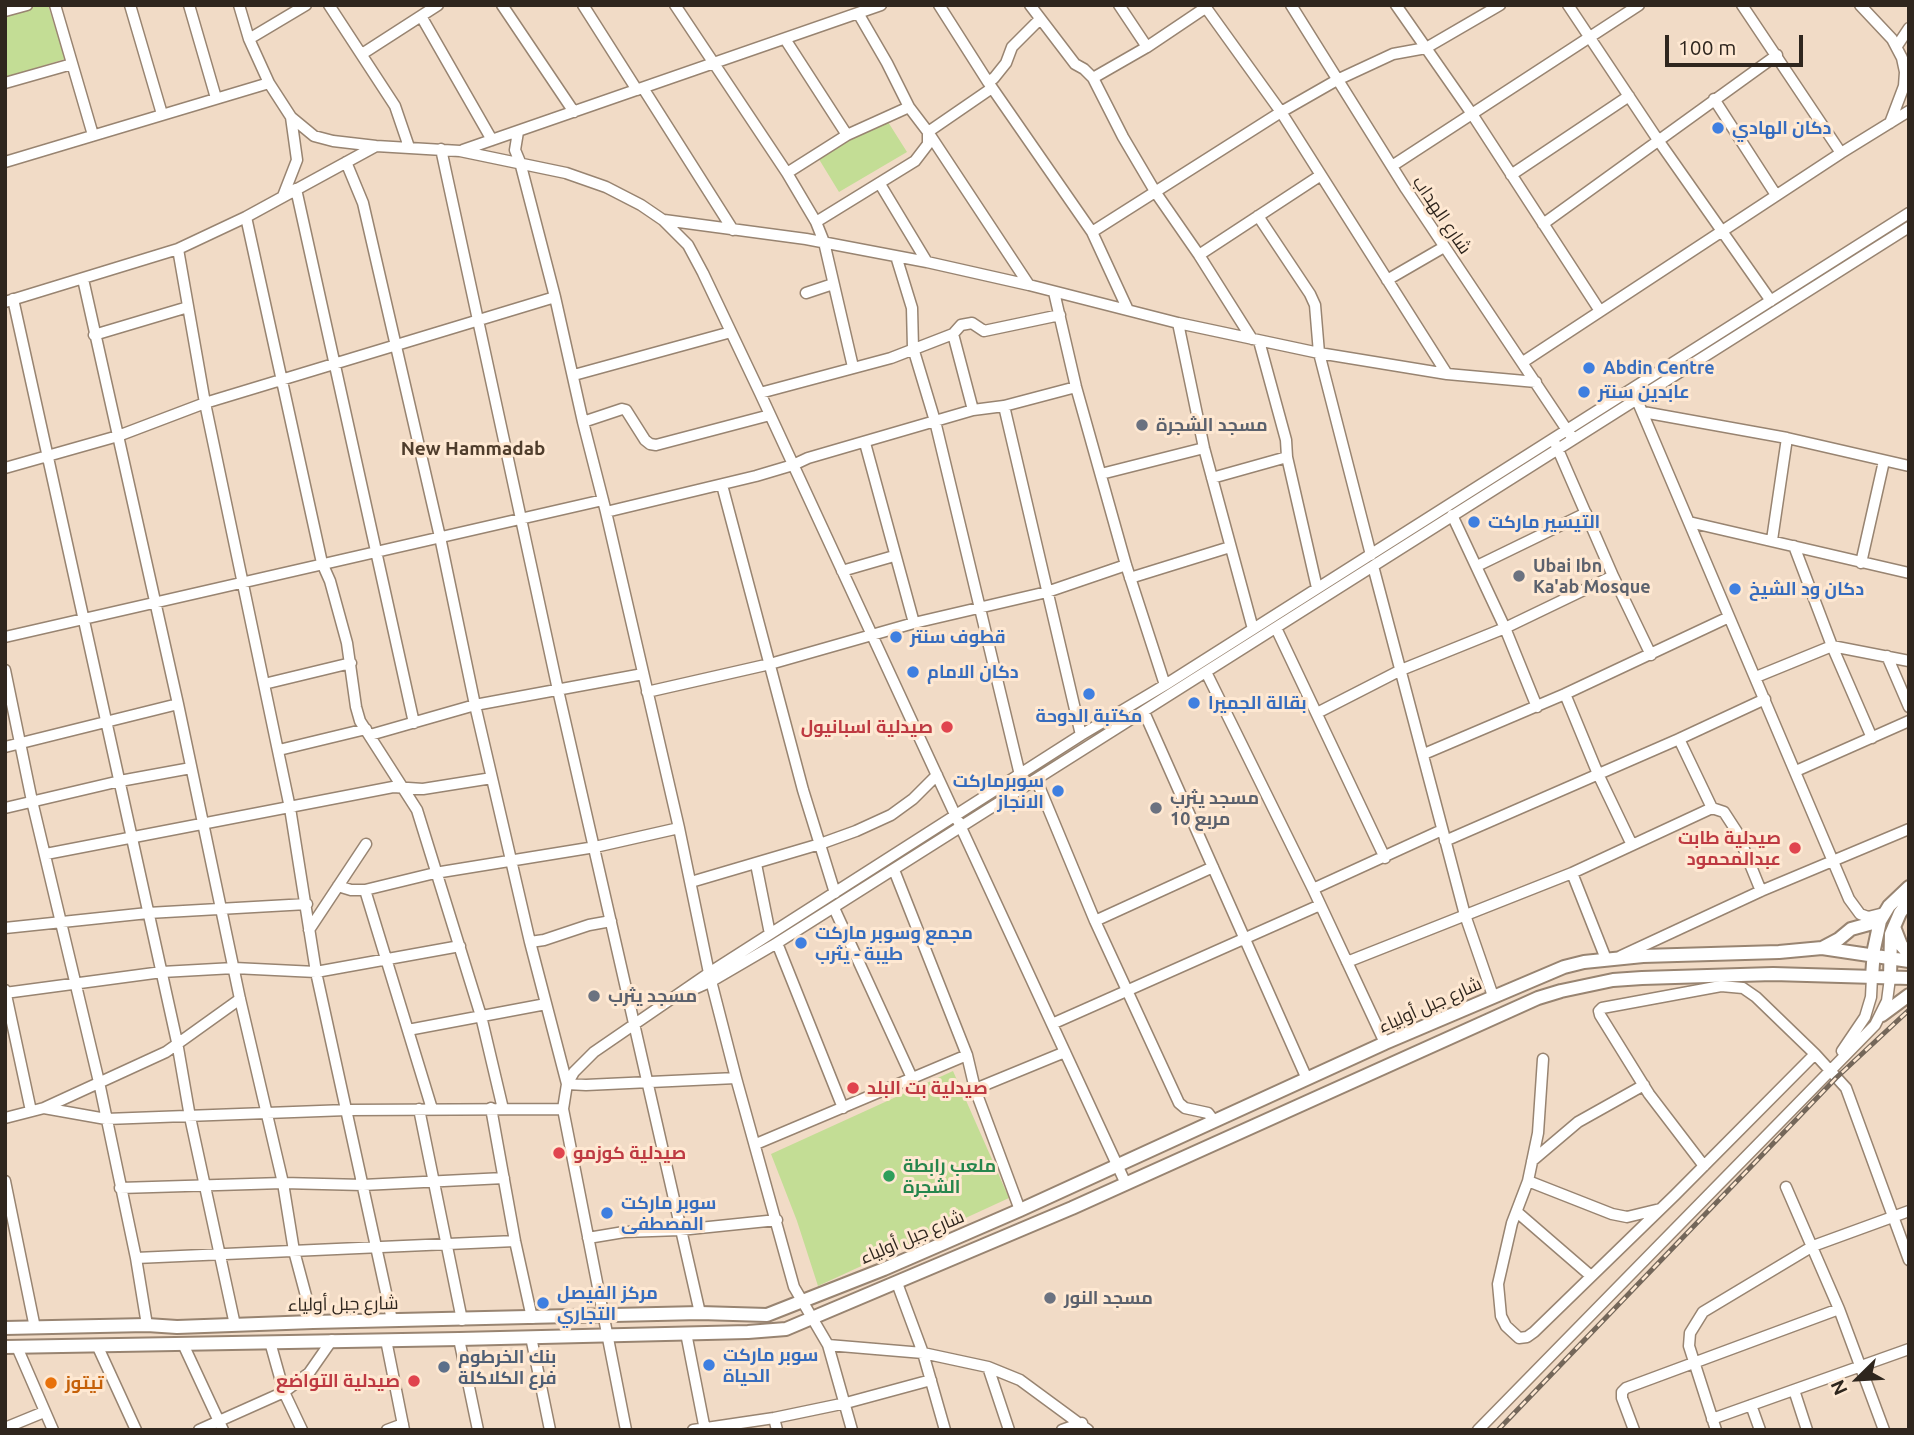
<!DOCTYPE html>
<meta charset="utf-8">
<style>
body{margin:0}
#map{position:relative;width:1914px;height:1435px;overflow:hidden;background:#f1dbc6;font-family:Ubuntu,sans-serif}
canvas{display:block}
.frame{position:absolute;inset:0;border:7px solid #2f261e;pointer-events:none}
.north{position:absolute;left:1823px;top:1344px;width:70px;height:70px;-webkit-text-stroke:5px #fee8d2;paint-order:stroke;rotate:246deg;font-size:19px;font-weight:700;line-height:28px;text-align:center;color:#2f261e}
.north::after{content:'';display:block;margin:auto;width:24px;height:32px;background:#2f261e;clip-path:polygon(50% 0,100% 100%,50% 72%,0 100%)}
.scale{position:absolute;left:1665px;top:35px;width:138px;height:32px;box-sizing:border-box;border:4px solid #2f261e;border-top:0;padding-left:9px;font-size:21px;line-height:24px;white-space:nowrap;color:#2f261e;-webkit-text-stroke:5px #fee8d2;paint-order:stroke}
</style>
<div id="map">
<canvas width="1914" height="1435"></canvas>
<div class="frame"></div>
<div class="north">N</div>
<div class="scale">100 m</div>
</div>
<script>
const context = document.querySelector('canvas').getContext('2d');
context.lineJoin = 'round';
function paint(path, color) { context.fillStyle = color; context.fill(path, 'evenodd'); }
const toPath = rows => new Path2D(rows.map(r => 'M' + r).join(''));
function strokePath(path, color, width, dash) { context.strokeStyle = color; context.lineWidth = width; context.lineCap = dash ? 'butt' : 'round'; context.setLineDash(dash || []); context.stroke(path); }
function label(font, color, halo, rows, align = 'center') {
  context.font = font + ' Ubuntu,Cairo,sans-serif'; context.lineWidth = 6; context.setLineDash([]); context.textBaseline = 'middle'; context.strokeStyle = halo; context.fillStyle = color; for (const [text, x, y, turn = 0] of rows) {
    context.save(); context.translate(x, y); context.rotate((+turn || 0) * Math.PI / 180); context.textAlign = isNaN(turn) ? turn : align; if (halo) context.strokeText(text, 0, 0); context.fillText(text, 0, 0); context.restore();
  }
}
paint(toPath([
 [40,5,48,5,65,59,6,77,5,16],
 [883,114,907,152,839,192,817,156],
 [953,1071,1009,1198,818,1286,797,1221,771,1154]
]), '#c3dd95');
const minor = toPath([
 [55,5,93,135],
 [130,5,162,114],
 [189,5,216,98],
 [239,5,249,39,269,83,291,117,314,136,333,141,376,146,460,151,566,173,606,187,641,205,663,220,688,245,703,273,760,393,1126,1184],
 [329,5,395,106,409,147],
 [502,5,574,112],
 [583,5,637,90],
 [675,5,787,173,816,222,824,242,853,367],
 [939,5,988,82,1092,232,1128,310],
 [1030,5,1075,64,1084,69,1093,78,1123,137,1156,193,1199,255,1252,339],
 [1119,5,1147,47],
 [1204,5,1281,112,1447,374],
 [1291,5,1406,189,1571,436],
 [1396,5,1472,114,1600,311],
 [1568,5,1658,140,1771,301],
 [1742,5,1841,153],
 [1860,5,1892,39,1902,58,1905,72,1904,86,1890,123],
 [5,11,27,5],
 [858,13,887,63,909,107,928,132,1029,285],
 [421,16,492,140],
 [249,39,306,5],
 [785,39,847,135],
 [1897,46,1909,28],
 [362,54,438,5],
 [1093,78,1147,47,1205,8],
 [988,82,994,78,1006,63,1012,47,1040,19],
 [5,83,72,64],
 [643,88,733,230],
 [1714,99,1776,195],
 [518,132,515,150,520,162,555,297,583,422,606,512,679,828,709,973,736,1078,794,1287,828,1345,852,1430],
 [441,149,558,690,700,1313],
 [463,150,881,5],
 [5,162,269,83],
 [346,162,363,203,440,537,475,705,530,942,567,1084],
 [1392,166,1639,5],
 [787,173,847,135,909,107],
 [1511,175,1629,96],
 [880,184,927,262],
 [296,189,414,723],
 [283,196,297,160,291,117],
 [1258,216,1310,294,1315,305,1319,353,1371,555],
 [246,217,322,563,330,581,347,643,356,707,360,721,417,810,481,1016,503,1109],
 [664,220,806,239,927,262,1029,285,1178,323,1319,353,1447,374,1536,382],
 [816,222,915,161,928,144,928,132,992,88],
 [1543,224,1777,55],
 [1092,232,1281,112,1337,80,1393,54,1426,48,1500,5],
 [178,249,205,403,290,808,316,972,392,1320],
 [1199,255,1321,175],
 [896,256,912,308,913,348,935,421,1020,775],
 [83,279,178,704,240,999,283,1183,294,1251,313,1322],
 [1387,280,1444,247],
 [1054,292,1076,387,1126,565,1165,685],
 [806,293,833,284],
 [13,299,177,1042,190,1117,235,1325],
 [5,302,178,249,246,217,376,146],
 [1178,323,1204,448,1253,629],
 [953,334,973,410],
 [94,335,188,307],
 [1259,341,1286,440,1287,457,1317,588],
 [1523,362,1841,153,1909,111],
 [574,375,731,332],
 [760,393,891,358,953,334,961,325,972,323,984,331,1060,315],
 [1634,393,1849,899,1860,914,1868,917,1884,913],
 [1004,406,1081,735],
 [1643,412,1787,438,1909,466],
 [583,422,622,409,626,410,645,440,650,444,656,445,770,415],
 [865,443,914,623],
 [1556,445,1613,576,1651,655],
 [5,468,118,436,205,403,555,297],
 [1101,474,1204,448],
 [1212,478,1287,457],
 [722,485,803,790,835,893],
 [606,512,756,476,793,465,808,458,973,410,1004,406,1076,387],
 [1452,515,1505,628,1537,707],
 [1689,522,1909,573],
 [1772,540,1787,438],
 [1794,546,1832,646,1872,738],
 [1861,563,1884,461],
 [1373,566,1465,915,1493,996],
 [1477,566,1586,513],
 [842,571,894,556],
 [1130,578,1230,547],
 [1276,628,1385,858],
 [5,637,603,500],
 [1887,656,1909,707],
 [5,670,32,801,99,1082,136,1258,147,1325],
 [1206,672,1313,889,1385,1043],
 [1756,677,1832,646,1909,661],
 [264,684,351,663],
 [647,692,770,664,914,623,1047,592,1126,565],
 [1565,694,1598,774,1632,845],
 [1144,712,1307,1079],
 [1317,713,1401,670,1505,628,1613,576],
 [370,735,475,705,643,674],
 [1679,739,1712,808],
 [5,747,178,704],
 [279,750,366,729],
 [1424,754,1565,694,1729,617],
 [1796,771,1909,721],
 [1036,779,1095,921,1179,1103,1185,1108,1208,1113,1214,1121],
 [5,808,120,781,191,768],
 [1445,841,1679,739,1765,699],
 [46,854,393,787,423,789,492,778],
 [756,864,770,934],
 [894,870,967,1055,975,1089,1020,1210],
 [1572,873,1606,959],
 [691,882,820,844,856,831,891,815,913,799,937,775],
 [338,886,351,890,365,890,435,873,595,847,679,828],
 [1313,889,1442,830],
 [365,890,432,1109],
 [834,908,912,1078],
 [1095,921,1213,867],
 [5,928,148,913,307,904],
 [309,930,366,844],
 [530,942,544,940,589,925,611,921],
 [777,943,843,1108],
 [1621,956,1761,891,1909,829],
 [1347,962,1572,873,1712,808,1724,812,1737,832,1761,891],
 [694,989,712,981,777,943,1909,227],
 [5,990,31,1111],
 [5,993,162,972,234,968,316,972,460,946],
 [1052,1024,1320,905],
 [408,1030,546,1004],
 [1842,1051,1865,1017,1871,997,1872,977],
 [1543,1059,1538,1133,1528,1181,1512,1223,1498,1284,1501,1316,1506,1326,1519,1338,1527,1337,1534,1332,1675,1195,1815,1054],
 [567,1084,586,1085,736,1078],
 [975,1089,1065,1052],
 [44,1108,106,1119,347,1110,563,1109],
 [491,1108,515,1241,532,1318],
 [419,1109,462,1320],
 [5,1118,44,1108,166,1052,240,999],
 [756,1144,967,1055],
 [1532,1161,1578,1122,1644,1085],
 [1704,1166,1649,1094,1600,1015,1599,1011,1602,1008,1721,986,1743,988,1756,997,1815,1054,1846,1088,1909,1260],
 [5,1181,35,1328],
 [1528,1181,1612,1214,1627,1217,1660,1209],
 [1786,1187,1839,1309,1884,1430],
 [120,1188,283,1183,363,1185,504,1178],
 [1517,1212,1591,1276],
 [588,1238,624,1232,680,1230,777,1220],
 [136,1258,515,1241],
 [897,1283,923,1353,945,1430],
 [686,1333,705,1430],
 [531,1337,550,1430],
 [459,1339,478,1430],
 [386,1340,404,1430],
 [270,1342,284,1392,302,1430],
 [183,1344,223,1430],
 [97,1345,136,1430],
 [828,1345,923,1353,988,1367,1020,1380,1088,1430],
 [17,1347,53,1430],
 [988,1367,1009,1430],
 [1794,1390,1807,1430],
 [1751,1405,1760,1430],
 [774,1418,777,1430],
 [1712,1419,1909,1349],
 [5,1428,44,1412],
 [199,1430,284,1392,309,1373,332,1340],
 [387,1430,403,1424],
 [626,1430,563,1109,567,1084,574,1072,594,1052,709,973,1081,735,1165,685,1909,213],
 [693,1430,774,1418,846,1403,931,1380],
 [1062,1430,1082,1423],
 [1478,1430,1875,1025,1887,1001,1890,978],
 [1634,1430,1622,1398,1622,1392,1626,1388,1839,1309],
 [1716,1430,1689,1346,1690,1333,1703,1312,1813,1246,1909,1211]
]);
const major = toPath([
 [1894,927,1901,945,1909,954],
 [1822,948,1839,939,1851,929,1880,921],
 [1872,977,1874,949,1880,921,1889,906,1909,887],
 [1890,978,1891,934,1900,913,1909,901],
 [1882,1015,1909,995],
 [5,1328,147,1325,177,1327,313,1322,700,1313,767,1315,884,1269,1020,1210,1385,1043,1564,967,1584,962,1643,956,1779,952,1822,948,1909,961],
 [5,1347,459,1339,748,1332,786,1329,1072,1208,1538,998,1561,991,1613,980,1642,978,1773,974,1909,978]
]);
strokePath(minor, '#988471', 13);
strokePath(major, '#988471', 16);
strokePath(minor, '#fff', 10);
strokePath(major, '#fff', 12);
const rail = toPath([
 [1498,1430,1836,1078,1909,1010]
]);
strokePath(rail, '#74675a', 5);
strokePath(rail, '#fee8d2', 2.5, [8]);
for (const [x, y, r, color] of [
 [1718,128,7,"#3f7fe0"],
 [1589,368,7,"#3f7fe0"],
 [1584,392,7,"#3f7fe0"],
 [1142,425,7,"#6b7280"],
 [1474,522,7,"#3f7fe0"],
 [1519,576,7,"#6b7280"],
 [1735,589,7,"#3f7fe0"],
 [896,637,7,"#3f7fe0"],
 [913,672,7,"#3f7fe0"],
 [1089,694,7,"#3f7fe0"],
 [1194,703,7,"#3f7fe0"],
 [947,727,7,"#e0444e"],
 [1058,791,7,"#3f7fe0"],
 [1156,808,7,"#6b7280"],
 [1795,848,7,"#e0444e"],
 [801,943,7,"#3f7fe0"],
 [594,996,7,"#6b7280"],
 [853,1088,7,"#e0444e"],
 [559,1153,7,"#e0444e"],
 [889,1176,7,"#2e9e5b"],
 [607,1213,7,"#3f7fe0"],
 [1050,1298,7,"#6b7280"],
 [543,1303,7,"#3f7fe0"],
 [709,1365,7,"#3f7fe0"],
 [444,1367,7,"#5c6f8a"],
 [414,1381,7,"#e0444e"],
 [51,1383,7,"#e8710a"]
]) { const dot = new Path2D(); dot.arc(x, y, r, 0, 2 * Math.PI); context.fillStyle = color; context.fill(dot); strokePath(dot, '#fee8d2', 2.5); }
label('bold 18px', '#366cbe', '#fee8d2', [
 ["دكان الهادي",1732,128],
 ["Abdin Centre",1603,368],
 ["عابدين سنتر",1598,392],
 ["التيسير ماركت",1488,522],
 ["دكان ود الشيخ",1749,589],
 ["قطوف سنتر",910,637],
 ["دكان الامام",927,672],
 ["بقالة الجميرا",1208,703],
 ["مكتبة الدوحة",1089,716,"center"],
 ["سوبرماركت",1044,781,"right"],
 ["الانجاز",1044,802,"right"],
 ["مجمع وسوبر ماركت",815,933],
 ["طيبة - يثرب",815,954],
 ["سوبر ماركت",621,1203],
 ["المصطفى",621,1224],
 ["مركز الفيصل",557,1293],
 ["التجاري",557,1314],
 ["سوبر ماركت",723,1355],
 ["الحياة",723,1376]
], 'left');
label('18px', '#2f261e', '#fee8d2', [
 ["شارع الهداب",1442,215,56],
 ["شارع جبل أولياء",1430,1005,-24],
 ["شارع جبل أولياء",912,1237,-23],
 ["شارع جبل أولياء",343,1304,-1]
]);
label('bold 18px', '#5b616d', '#fee8d2', [
 ["مسجد الشجرة",1156,425],
 ["Ubai Ibn",1533,566],
 ["Ka'ab Mosque",1533,587],
 ["مسجد يثرب",1170,798],
 ["مربع 10",1170,819],
 ["مسجد يثرب",608,996],
 ["مسجد النور",1064,1298]
], 'left');
label('bold 18px', '#be3a42', '#fee8d2', [
 ["صيدلية اسبانيول",933,727],
 ["صيدلية طابت",1781,838],
 ["عبدالمحمود",1781,859],
 ["صيدلية بت البلد",867,1088,"left"],
 ["صيدلية كوزمو",573,1153,"left"],
 ["صيدلية التواضع",400,1381]
], 'right');
label('bold 18px', '#27864d', '#fee8d2', [
 ["ملعب رابطة",903,1166],
 ["الشجرة",903,1187]
], 'left');
label('bold 18px', '#4e5e75', '#fee8d2', [
 ["بنك الخرطوم",458,1357],
 ["فرع الكلاكلة",458,1378]
], 'left');
label('bold 18px', '#c56008', '#fee8d2', [
 ["تيتوز",65,1383]
], 'left');
label('bold 19px', '#4f3d2c', '#fee8d2', [
 ["New Hammadab",473,449]
]);
</script>
